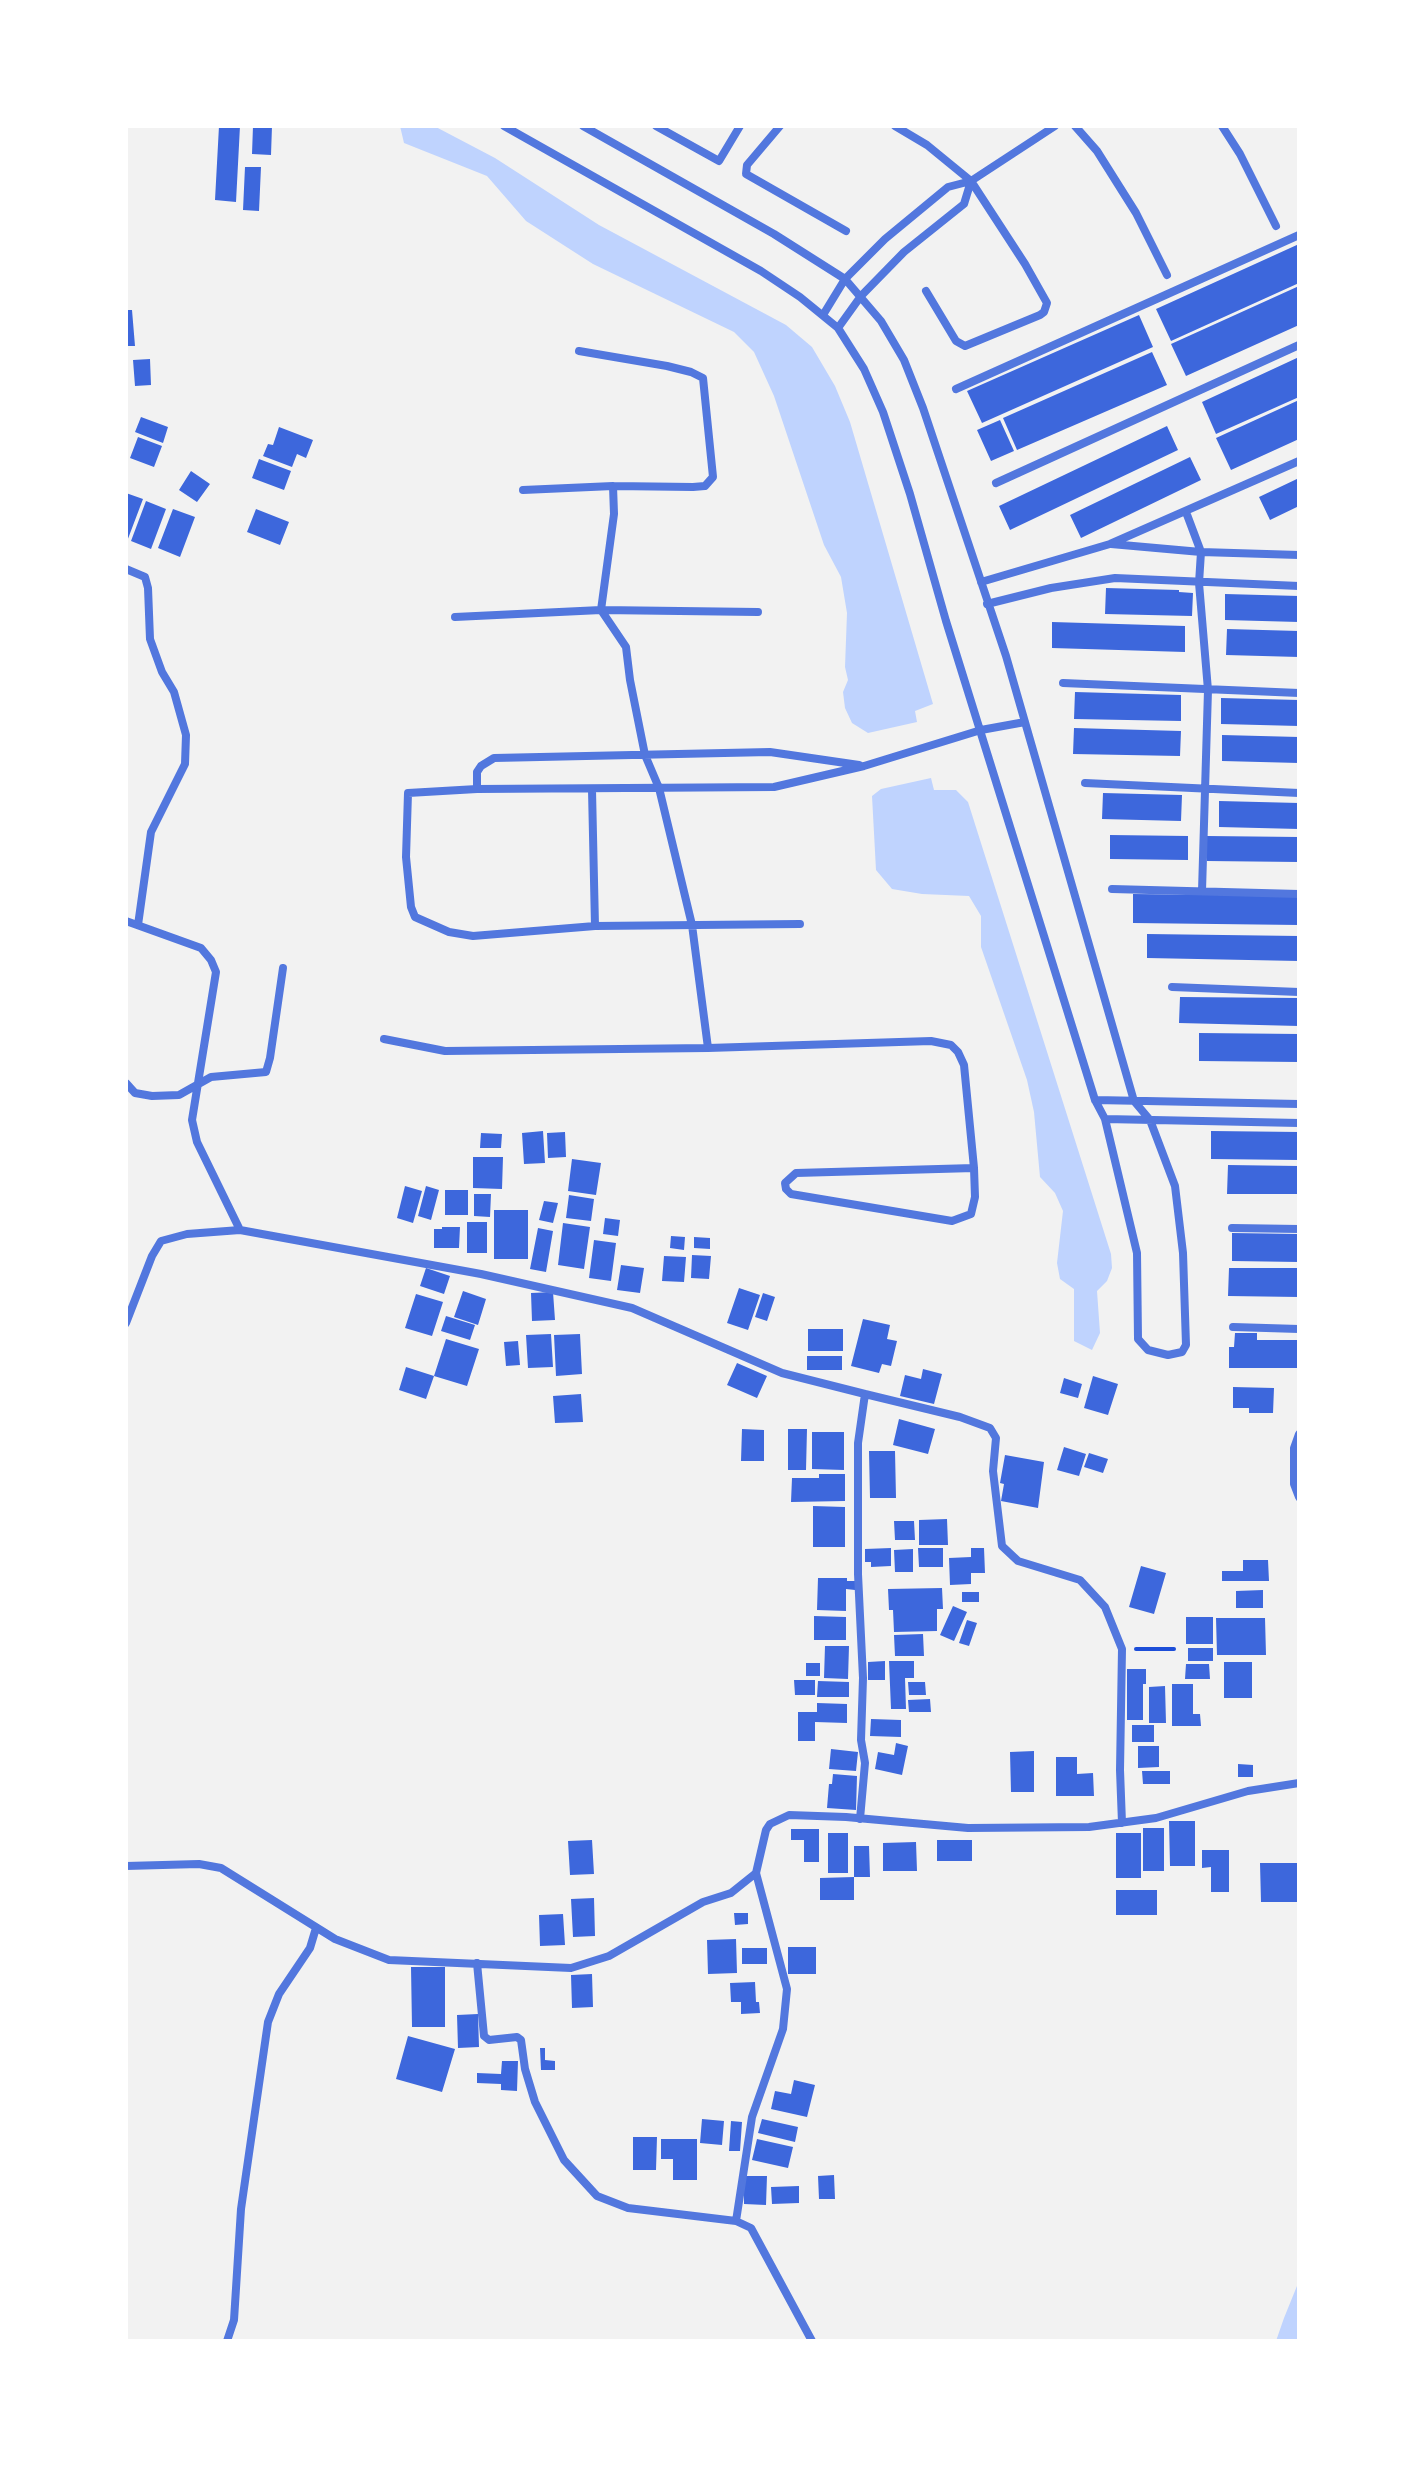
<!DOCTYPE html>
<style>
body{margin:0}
#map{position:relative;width:1425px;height:2467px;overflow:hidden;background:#f2f2f2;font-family:Figtree,sans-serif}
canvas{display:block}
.frame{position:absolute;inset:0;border:128px solid #fff;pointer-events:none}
</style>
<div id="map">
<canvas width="1425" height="2467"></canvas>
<div class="frame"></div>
</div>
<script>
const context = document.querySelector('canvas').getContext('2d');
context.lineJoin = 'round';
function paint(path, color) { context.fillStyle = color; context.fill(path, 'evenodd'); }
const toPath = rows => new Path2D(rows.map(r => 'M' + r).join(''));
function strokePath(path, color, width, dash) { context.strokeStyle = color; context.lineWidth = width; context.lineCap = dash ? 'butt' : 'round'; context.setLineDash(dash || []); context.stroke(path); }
paint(toPath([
 [400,126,434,126,495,158,599,225,786,325,812,347,835,386,850,422,933,704,915,711,917,722,868,733,852,723,845,708,843,692,848,680,845,667,847,613,841,577,824,545,774,396,754,352,734,332,593,264,526,221,487,176,404,143],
 [931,778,934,790,956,790,968,802,1111,1254,1112,1268,1107,1281,1097,1291,1100,1333,1092,1350,1074,1341,1074,1289,1060,1279,1057,1263,1063,1211,1055,1193,1040,1177,1034,1112,1027,1080,981,947,981,916,969,896,922,894,892,889,876,870,872,796,881,789],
 [1299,2281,1299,2341,1276,2341,1284,2318]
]), '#bfd3fe');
paint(toPath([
 [219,126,240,126,236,202,215,200],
 [253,126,272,126,271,155,252,154],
 [245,167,261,167,259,211,243,210],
 [1299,244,1299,283,1171,341,1156,309],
 [1299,286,1299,325,1186,376,1171,344],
 [126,310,132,310,135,346,126,346],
 [1139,315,1153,347,982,423,967,391],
 [1152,352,1167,385,1017,450,1003,418],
 [1299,357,1299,397,1216,434,1202,402],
 [150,359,151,385,135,386,133,360],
 [1299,400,1299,439,1231,470,1216,438],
 [141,417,168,427,163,443,135,432],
 [1000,420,1014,451,991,461,977,430],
 [1167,426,1178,450,1010,530,999,506],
 [279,427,313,440,306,458,297,454,292,467,263,456,268,444,273,445],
 [138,437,162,446,154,467,130,458],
 [1190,457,1201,480,1081,538,1070,515],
 [259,459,291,471,284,490,252,478],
 [191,471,210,484,197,502,179,490],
 [1299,478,1299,506,1270,520,1259,497],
 [126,493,143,499,126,544],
 [146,501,166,509,151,549,131,541],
 [173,509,195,517,180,557,158,548],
 [256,509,289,522,280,545,247,532],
 [1106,588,1179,590,1179,592,1193,593,1192,616,1105,614],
 [1225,594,1299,596,1299,622,1225,620],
 [1052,622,1185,626,1185,652,1052,648],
 [1227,629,1299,631,1299,657,1226,655],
 [1075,692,1181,695,1181,721,1074,719],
 [1221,698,1299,700,1299,726,1221,724],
 [1074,728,1181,731,1180,756,1073,754],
 [1222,735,1299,737,1299,763,1222,761],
 [1103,793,1182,795,1181,821,1102,819],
 [1219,801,1299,803,1299,829,1219,827],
 [1110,835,1188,836,1188,860,1110,859],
 [1207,836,1299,837,1299,862,1207,861],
 [1133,894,1299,896,1299,925,1133,923],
 [1147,934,1299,936,1299,961,1147,958],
 [1180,997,1299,998,1299,1026,1179,1023],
 [1199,1033,1299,1034,1299,1062,1199,1061],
 [543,1131,545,1163,524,1164,522,1133],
 [1211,1131,1299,1132,1299,1160,1211,1159],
 [565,1132,566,1157,548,1158,547,1133],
 [481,1133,502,1134,501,1148,480,1148],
 [473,1157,503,1157,502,1189,473,1188],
 [572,1159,601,1163,596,1195,568,1191],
 [1228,1165,1299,1166,1299,1194,1227,1194],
 [405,1186,422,1191,413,1223,397,1218],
 [426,1186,439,1190,431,1220,418,1216],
 [445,1190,468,1190,468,1215,445,1215],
 [474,1194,491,1194,490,1217,474,1216],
 [569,1195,594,1199,591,1221,566,1218],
 [544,1201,558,1203,553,1223,539,1220],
 [494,1210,528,1210,528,1259,494,1259],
 [605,1218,620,1220,618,1236,603,1234],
 [467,1222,487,1222,487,1253,467,1253],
 [563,1223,590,1227,584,1269,558,1265],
 [442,1227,460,1227,459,1248,434,1248,434,1229,442,1229],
 [538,1228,553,1231,546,1272,530,1269],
 [1232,1233,1299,1234,1299,1262,1232,1261],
 [671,1236,685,1237,684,1250,670,1248],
 [694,1237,710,1238,710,1249,694,1248],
 [594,1240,616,1243,611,1281,589,1278],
 [692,1255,711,1256,709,1279,691,1278],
 [664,1256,686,1257,684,1282,662,1281],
 [621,1265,644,1268,640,1293,617,1290],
 [426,1268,450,1276,444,1294,420,1286],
 [1229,1268,1299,1268,1299,1297,1228,1296],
 [739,1288,760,1295,748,1330,727,1323],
 [463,1291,486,1299,478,1325,454,1317],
 [553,1292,555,1320,532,1321,531,1293],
 [763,1293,775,1297,767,1321,755,1317],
 [416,1294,443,1302,432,1336,405,1328],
 [446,1316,475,1325,470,1340,441,1331],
 [863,1319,890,1325,887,1339,897,1341,891,1366,882,1364,879,1373,851,1366],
 [808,1329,843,1329,843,1351,808,1351],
 [1235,1333,1257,1333,1257,1340,1299,1340,1299,1368,1229,1368,1229,1347,1234,1347],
 [551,1334,553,1367,528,1368,526,1335],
 [580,1334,582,1374,556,1376,554,1335],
 [446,1339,479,1349,467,1386,434,1376],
 [518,1341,520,1365,506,1366,504,1342],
 [807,1356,842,1356,842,1370,807,1370],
 [737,1363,767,1376,757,1398,727,1385],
 [406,1367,434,1376,426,1399,399,1390],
 [923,1369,942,1374,934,1404,900,1396,905,1375,921,1379],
 [1093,1376,1118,1384,1108,1415,1084,1408],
 [1064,1378,1082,1384,1078,1398,1060,1393],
 [1233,1387,1274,1388,1273,1413,1249,1413,1249,1408,1233,1408],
 [581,1394,583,1422,555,1423,553,1396],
 [899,1419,935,1429,928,1454,893,1445],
 [742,1429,764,1430,764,1461,741,1461],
 [788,1429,807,1429,806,1470,788,1470],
 [812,1432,844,1432,844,1470,812,1469],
 [1064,1447,1086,1454,1079,1476,1057,1470],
 [869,1451,895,1451,896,1498,870,1498],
 [1089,1453,1108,1459,1103,1473,1084,1467],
 [1005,1455,1044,1462,1038,1508,1001,1501,1004,1484,1000,1483],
 [819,1474,845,1474,845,1501,791,1502,792,1478,819,1478],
 [813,1506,845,1507,845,1547,813,1547],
 [947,1519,948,1545,919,1545,919,1520],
 [894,1521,914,1521,915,1540,895,1540],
 [891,1548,891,1566,871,1567,871,1562,865,1562,865,1549],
 [918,1548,943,1548,943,1567,919,1567],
 [971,1548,984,1548,985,1573,971,1573,971,1584,950,1585,949,1558,971,1557],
 [913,1549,913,1572,895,1572,894,1550],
 [1243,1560,1268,1560,1269,1581,1222,1581,1222,1571,1243,1571],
 [1141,1566,1166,1573,1154,1614,1129,1607],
 [818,1578,847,1578,847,1581,856,1581,855,1590,846,1589,846,1611,817,1610],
 [942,1588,943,1609,937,1609,937,1631,894,1632,893,1610,889,1610,888,1589],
 [1263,1590,1263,1608,1236,1608,1236,1591],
 [962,1592,979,1592,979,1602,962,1602],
 [953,1606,967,1612,954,1641,940,1635],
 [814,1616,846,1617,846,1640,814,1640],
 [1186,1617,1213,1617,1213,1644,1186,1644],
 [1216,1618,1265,1618,1266,1655,1217,1655],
 [967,1620,977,1623,969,1646,959,1643],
 [923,1634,924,1656,895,1656,894,1635],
 [825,1646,849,1646,848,1679,824,1678],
 [1188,1648,1213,1648,1213,1661,1188,1661],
 [885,1661,885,1680,868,1680,868,1662],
 [889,1661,914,1661,914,1678,905,1678,906,1709,891,1709],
 [1224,1662,1252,1662,1252,1698,1224,1698],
 [806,1663,820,1663,820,1676,806,1676],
 [1186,1664,1209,1664,1210,1679,1185,1679],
 [1127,1669,1146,1669,1146,1684,1143,1684,1143,1720,1127,1720],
 [794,1680,815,1680,815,1695,795,1695],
 [818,1681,849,1682,849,1697,817,1697],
 [908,1682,925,1682,926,1695,909,1695],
 [1172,1684,1193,1684,1193,1714,1200,1714,1201,1726,1172,1726],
 [1165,1686,1166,1723,1149,1723,1149,1687],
 [930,1699,931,1712,909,1712,908,1700],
 [817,1703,847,1704,847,1723,815,1722,815,1741,798,1741,798,1712,817,1712],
 [871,1719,901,1720,901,1737,870,1736],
 [1132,1725,1154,1725,1154,1742,1132,1742],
 [896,1743,908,1746,902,1775,875,1769,878,1752,894,1755],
 [1138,1746,1159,1746,1159,1767,1138,1768],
 [831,1749,858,1752,856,1771,829,1769],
 [1034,1751,1034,1792,1011,1792,1010,1752],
 [1056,1757,1077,1757,1077,1774,1093,1773,1094,1796,1056,1796],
 [1238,1764,1253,1765,1253,1777,1238,1777],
 [1142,1771,1170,1771,1170,1784,1143,1784],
 [833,1774,857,1776,856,1810,827,1808,829,1784,832,1784],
 [1169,1821,1195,1821,1195,1866,1170,1866],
 [1143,1828,1164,1828,1164,1871,1143,1871],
 [791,1829,819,1829,819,1862,804,1862,804,1840,791,1840],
 [828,1833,848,1833,848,1873,828,1873],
 [1116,1833,1141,1833,1141,1878,1116,1878],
 [592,1840,594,1874,570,1875,568,1841],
 [937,1840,972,1840,972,1861,937,1861],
 [916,1842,917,1871,883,1871,883,1843],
 [854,1846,869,1846,870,1877,854,1877],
 [1202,1850,1229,1850,1229,1892,1211,1892,1211,1867,1202,1868],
 [1260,1863,1299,1863,1299,1902,1261,1902],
 [854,1877,854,1900,820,1900,820,1878],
 [1116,1890,1157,1890,1157,1915,1116,1915],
 [594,1898,595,1936,573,1937,571,1899],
 [734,1913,748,1913,748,1924,735,1925],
 [563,1914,565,1945,540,1946,539,1915],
 [736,1939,737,1973,708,1974,707,1940],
 [788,1947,816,1947,816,1974,788,1974],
 [742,1948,767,1948,767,1964,742,1964],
 [411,1967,445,1967,445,2027,412,2027],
 [592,1974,593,2007,572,2008,571,1975],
 [755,1982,756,2002,759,2002,760,2013,741,2014,741,2002,731,2002,730,1983],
 [478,2014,479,2047,458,2048,457,2015],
 [408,2036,455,2049,442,2092,396,2079],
 [540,2048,545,2048,545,2060,555,2061,555,2070,541,2070],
 [502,2061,518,2061,517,2091,501,2090,501,2084,477,2083,477,2073,501,2074],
 [794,2080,815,2085,807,2117,771,2109,775,2091,791,2094],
 [702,2119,724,2121,722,2145,700,2143],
 [762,2119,798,2127,795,2142,758,2133],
 [731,2121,742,2122,740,2151,729,2151],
 [633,2137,657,2137,656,2170,633,2170],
 [661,2139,697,2139,697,2180,673,2180,673,2159,661,2159],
 [757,2139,793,2147,788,2168,752,2160],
 [834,2175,835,2199,819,2199,818,2176],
 [744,2176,767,2176,766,2205,744,2204],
 [799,2186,799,2203,772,2204,771,2187]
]), '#3d67dc');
strokePath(toPath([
 [1136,1649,1174,1649]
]), '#1d4ed8', 4);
strokePath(toPath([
 [504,126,761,271,800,297,838,328,864,369,883,412,910,494,946,621,1095,1100,1105,1119,1137,1253,1138,1339,1148,1350,1168,1355,1182,1352,1186,1345,1183,1253,1175,1186,1150,1120,1134,1101,1006,656,923,408,904,360,881,321,845,279,774,234,583,126],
 [656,126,719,161,740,126],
 [780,126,747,165,746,174,846,231],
 [895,126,927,145,971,181,1025,264,1047,303,1044,312,1040,315,965,346,956,341,926,291],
 [1075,126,1097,151,1136,213,1167,275],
 [1222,126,1240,154,1276,226],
 [823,315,845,279,885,239,948,187,971,181,1055,126],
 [838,328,861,296,904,252,964,204,971,181],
 [956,389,1299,235],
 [996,483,1299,345],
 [613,486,614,514,601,610,626,647,630,680,645,755,659,788,692,925,708,1048],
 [523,490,613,486,693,487,705,486,713,477,703,378,691,372,667,366,579,351],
 [1186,512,1201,552,1199,583,1208,690,1202,891],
 [1111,544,1201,552,1299,555],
 [126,569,145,577,148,588,150,639,162,672,174,692,186,735,185,764,151,832,138,925],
 [981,582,1110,544,1299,461],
 [987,604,1051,588,1115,578,1299,586],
 [455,617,601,610,758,612],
 [1063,683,1299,693],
 [1085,783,1299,793],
 [477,789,477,772,481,766,494,758,770,752,859,765],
 [592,790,595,926],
 [1112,889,1299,894],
 [126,921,201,948,211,960,216,972,192,1120,197,1142,240,1230],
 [800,924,595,926,473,936,449,932,415,917,411,907,406,857,408,793,477,789,774,787,864,766,981,730,1025,722],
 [1172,987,1299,992],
 [384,1039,445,1051,708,1048,931,1041,951,1045,958,1052,964,1065,974,1168,975,1197,971,1214,952,1221,791,1194,786,1189,785,1183,796,1173,974,1168],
 [126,1083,135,1093,152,1096,179,1095,211,1077,266,1072,270,1058,283,968],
 [1095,1100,1299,1104],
 [1105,1119,1299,1123],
 [1232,1228,1299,1229],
 [126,1323,152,1256,161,1241,187,1234,240,1230,481,1274,632,1308,782,1373,865,1394,858,1443,858,1574,863,1678,861,1740,865,1763,860,1819],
 [1233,1327,1299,1329],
 [865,1394,960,1417,990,1428,996,1438,993,1471,1002,1546,1018,1561,1080,1580,1105,1607,1122,1649,1120,1770,1122,1823],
 [1299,1434,1294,1448,1294,1484,1299,1497],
 [126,1866,199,1864,221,1868,335,1939,389,1960,571,1968,609,1956,703,1902,731,1893,756,1873,766,1830,770,1824,789,1815,846,1817,968,1828,1089,1827,1156,1818,1248,1791,1299,1783],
 [477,1963,484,2036,489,2040,517,2037,521,2040,525,2069,535,2102,564,2160,597,2196,628,2208,736,2221,751,2228,812,2341],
 [736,2221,752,2117,783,2029,787,1989,756,1873],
 [227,2341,234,2320,241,2209,268,2022,279,1994,310,1948,316,1928]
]), '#5277de', 8);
</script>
